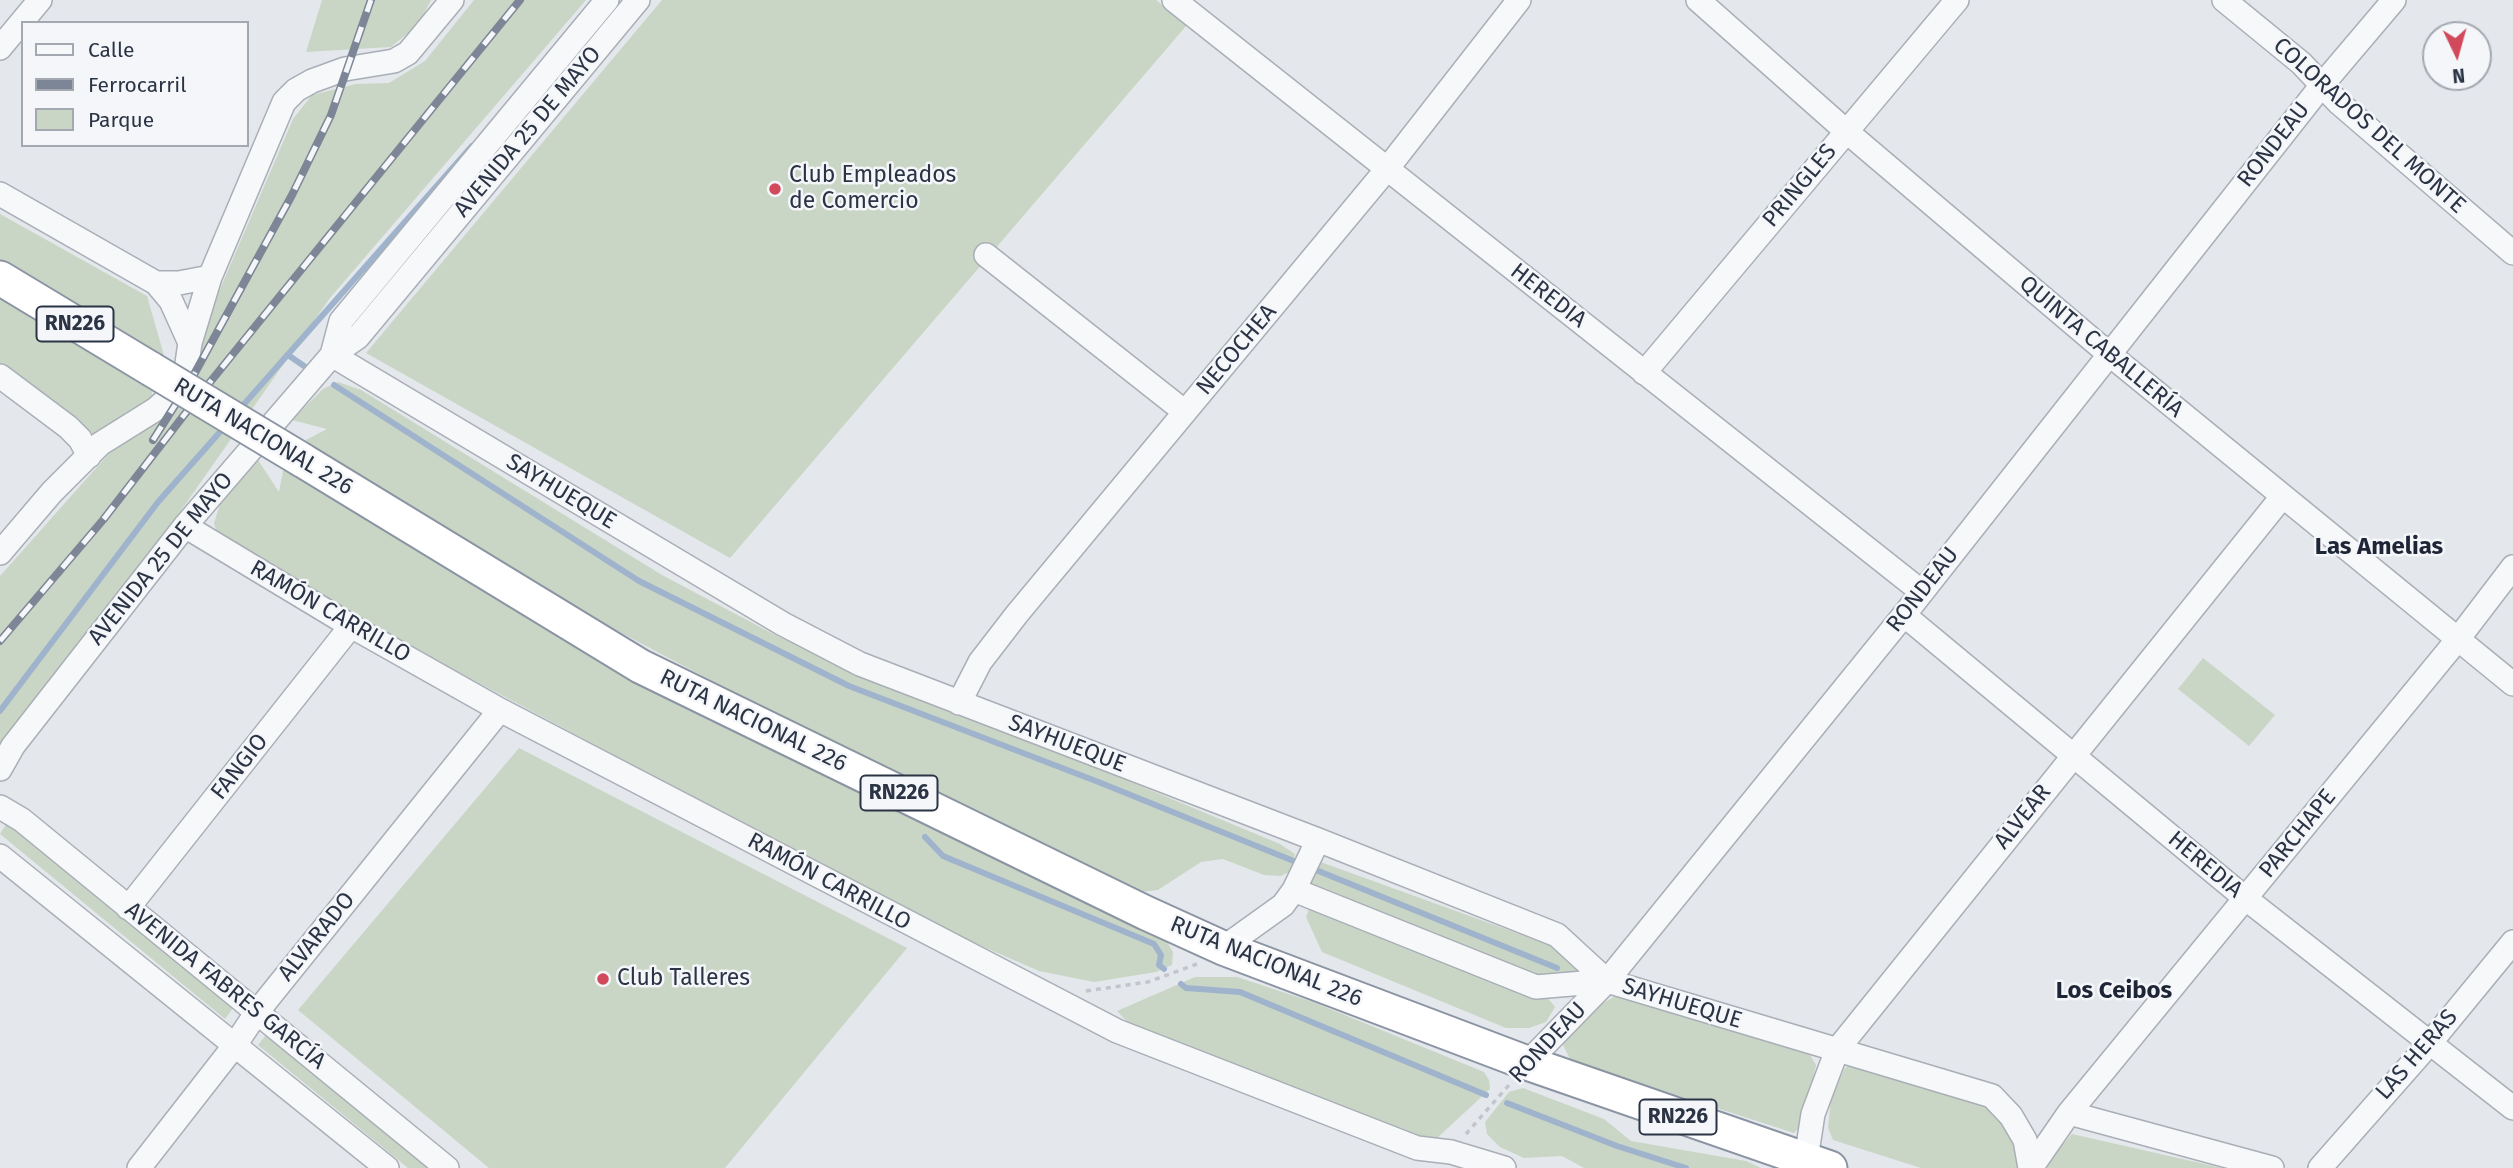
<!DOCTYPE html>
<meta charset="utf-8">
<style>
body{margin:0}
#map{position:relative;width:2513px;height:1168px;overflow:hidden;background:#e4e7ec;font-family:"Fira Sans",sans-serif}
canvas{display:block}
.legend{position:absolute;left:21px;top:21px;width:228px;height:126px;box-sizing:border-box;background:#f4f6f9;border:2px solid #a4a8b1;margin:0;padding:9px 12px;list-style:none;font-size:21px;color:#2b3445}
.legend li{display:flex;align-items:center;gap:14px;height:35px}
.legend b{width:35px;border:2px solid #a4a8b1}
.north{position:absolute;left:2422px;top:21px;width:70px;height:70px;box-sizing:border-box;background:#f4f6f9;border:2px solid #a4a8b1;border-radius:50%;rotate:175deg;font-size:19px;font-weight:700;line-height:28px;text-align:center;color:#2b3445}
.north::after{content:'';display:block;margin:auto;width:24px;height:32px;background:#d1495b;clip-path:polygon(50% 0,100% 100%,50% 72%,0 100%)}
</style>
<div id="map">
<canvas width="2513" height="1168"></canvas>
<ul class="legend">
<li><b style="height:9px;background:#f7f8fa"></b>Calle</li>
<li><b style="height:9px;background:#7d8696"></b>Ferrocarril</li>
<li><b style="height:19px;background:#c9d6c5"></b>Parque</li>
</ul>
<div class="north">N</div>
</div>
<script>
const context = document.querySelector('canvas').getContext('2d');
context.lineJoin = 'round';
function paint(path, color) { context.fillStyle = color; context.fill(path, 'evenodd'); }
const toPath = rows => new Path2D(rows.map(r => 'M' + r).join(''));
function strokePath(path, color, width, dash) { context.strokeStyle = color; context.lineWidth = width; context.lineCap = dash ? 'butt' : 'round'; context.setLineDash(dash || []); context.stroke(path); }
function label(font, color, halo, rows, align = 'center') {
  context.font = font + ' "Fira Sans",sans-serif'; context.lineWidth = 5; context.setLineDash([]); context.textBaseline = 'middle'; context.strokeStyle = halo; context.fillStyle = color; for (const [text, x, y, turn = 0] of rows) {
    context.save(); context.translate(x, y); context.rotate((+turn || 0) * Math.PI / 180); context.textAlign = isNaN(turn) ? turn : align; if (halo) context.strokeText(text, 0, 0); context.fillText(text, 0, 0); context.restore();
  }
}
paint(toPath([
 [322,0,431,0,419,24,391,47,306,52],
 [474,0,586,0,330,298,170,526,0,749,0,576,113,449,158,421,169,408,293,119,312,95,356,84,389,83,425,61],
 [662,0,1156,0,1187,25,730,558,366,353],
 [0,214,147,296,165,359,0,261],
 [0,297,153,389,150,402,95,435,0,363],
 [338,382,361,390,662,575,779,637,908,693,1061,753,1280,844,1295,854,1291,871,1281,876,1264,875,1223,859,1201,862,1158,890,1141,892,1120,887,850,754,614,629,302,442,327,429,292,420,323,389],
 [256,457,279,492,284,466,1013,864,1167,942,1173,952,1172,965,1156,972,1094,982,1039,971,929,923,447,666,218,537,214,523,223,495],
 [2203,658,2275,715,2249,746,2178,689],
 [519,748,907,948,725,1168,489,1168,298,1010],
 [7,823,233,1008,225,1019,0,834],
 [1315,860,1550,945,1584,972,1538,975,1305,890],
 [1311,904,1547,997,1555,1007,1546,1022,1529,1028,1506,1028,1322,952,1306,917],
 [1195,977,1237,977,1313,1002,1484,1072,1489,1080,1490,1089,1436,1139,1413,1141,1131,1026,1117,1011],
 [1621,993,1804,1045,1816,1065,1803,1123,1794,1133,1571,1061,1562,1043,1594,1008],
 [266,1035,429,1168,408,1168,258,1045],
 [1855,1061,1979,1098,2013,1128,2021,1168,1921,1168,1833,1140,1828,1128,1831,1098,1845,1068],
 [1523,1088,1604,1119,1631,1141,1746,1161,1761,1168,1584,1168,1562,1156,1524,1158,1500,1147,1487,1134,1485,1122,1509,1092],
 [2072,1134,2222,1168,2043,1168]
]), '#c9d6c5');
strokePath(toPath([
 [288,355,304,366],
 [334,385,639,581,849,686,1101,783,1296,862],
 [238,411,472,146],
 [0,711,158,502,227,424],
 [925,837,943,856,1154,944,1161,955,1159,965,1164,969],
 [1316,870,1557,968],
 [1181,984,1186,988,1240,992,1486,1095],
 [1507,1103,1617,1146,1686,1168]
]), '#9fb4cc', 6);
const minor = toPath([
 [1174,0,1922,592],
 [1698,0,1846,131,2109,354,2513,684],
 [2224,0,2301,63,2339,103,2513,253],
 [0,48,40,0],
 [0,194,156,283,171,301,190,343],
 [986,255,1185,412],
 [156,283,179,283,210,277],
 [332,355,783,624,860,664,1318,840,1557,935,1607,981,1992,1096,2011,1116,2025,1140,2030,1168],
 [332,355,341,321,607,0],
 [1644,373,1957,0],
 [0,376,68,427,80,439,89,456],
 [185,526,351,626,500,710,1117,1031,1417,1148,1451,1152,1504,1168],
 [0,553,52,492,100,444,156,409,177,390,186,370,190,343,210,277,284,102,296,90,312,81,345,69,394,61,408,53,452,0],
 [1904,615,2245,898,2513,1108],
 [959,703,980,662,1017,614,1387,169,1519,0],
 [0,769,13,746,185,526,332,355,358,337,638,0],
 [0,807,22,820,447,1168],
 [0,856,387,1168],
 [1294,890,1536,987,1607,981],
 [128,908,351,626],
 [1223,948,1283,905,1294,890,1318,840],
 [1527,1063,1607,981,1904,615,2322,85,2394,0],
 [2069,1113,2272,1168],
 [1806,1159,1813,1114,1837,1050,2282,497],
 [139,1168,235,1045,257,1012,500,710],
 [2031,1168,2069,1113,2458,639,2513,567],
 [2320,1168,2430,1043,2513,942]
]);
const highway = toPath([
 [0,278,151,369],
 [302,460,640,666,1146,913,1223,948,1527,1063,1830,1168]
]);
strokePath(minor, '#a9aeb7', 26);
strokePath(highway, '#8b94a3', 37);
strokePath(toPath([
 [1086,991,1148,982,1197,964],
 [1466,1134,1509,1085]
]), '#c2c5cb', 3.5, [5, 5]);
strokePath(minor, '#f7f8fa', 23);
strokePath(highway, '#fff', 33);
const rail = toPath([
 [153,440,191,380,292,195,331,115,371,0],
 [0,641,103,520,198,397,520,0]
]);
strokePath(rail, '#7d8696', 8);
strokePath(rail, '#f4f6f9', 5, [16]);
const highwayBridge = toPath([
 [151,369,302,460]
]);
strokePath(highwayBridge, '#8b94a3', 37, []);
strokePath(highwayBridge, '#fff', 33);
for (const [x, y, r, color] of [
 [775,189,7,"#d1495b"],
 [603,979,7,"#d1495b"]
]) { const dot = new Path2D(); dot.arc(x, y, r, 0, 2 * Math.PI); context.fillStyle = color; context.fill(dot); strokePath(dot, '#f4f6f9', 2.5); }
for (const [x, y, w] of [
 [75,324,77],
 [899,793,77],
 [1678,1117,77]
]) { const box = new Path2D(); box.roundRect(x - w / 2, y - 17.5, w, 35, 5); context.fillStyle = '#f4f6f9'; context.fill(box); strokePath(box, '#2b3445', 2); }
label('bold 21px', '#2b3445', null, [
 ["RN226",75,324],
 ["RN226",899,793],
 ["RN226",1678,1117]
]);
label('23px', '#2b3445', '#f4f6f9', [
 ["COLORADOS DEL MONTE",2369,126,42],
 ["AVENIDA 25 DE MAYO",528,132,-50],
 ["RONDEAU",2274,145,-52],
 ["PRINGLES",1800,186,-50],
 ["HEREDIA",1548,296,38],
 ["QUINTA CABALLERÍA",2101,347,40],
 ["NECOCHEA",1237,350,-50],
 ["RUTA NACIONAL 226",263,437,31],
 ["SAYHUEQUE",561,492,31],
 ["AVENIDA 25 DE MAYO",161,559,-51],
 ["RONDEAU",1923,590,-52],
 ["RAMÓN CARRILLO",330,612,30],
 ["RUTA NACIONAL 226",753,721,26],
 ["SAYHUEQUE",1067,744,21],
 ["FANGIO",240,767,-52],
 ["ALVEAR",2023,817,-51],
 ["PARCHAPE",2298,834,-51],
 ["HEREDIA",2205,865,40],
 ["RAMÓN CARRILLO",829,882,28],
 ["ALVARADO",317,937,-51],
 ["RUTA NACIONAL 226",1266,962,22],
 ["AVENIDA FABRES GARCÍA",225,986,39],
 ["SAYHUEQUE",1682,1004,17],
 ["RONDEAU",1548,1043,-47],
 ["LAS HERAS",2417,1055,-49]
]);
label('23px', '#2b3445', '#f4f6f9', [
 ["Club Empleados",789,176],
 ["de Comercio",789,202],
 ["Club Talleres",617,979]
], 'left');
label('bold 24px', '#1d2536', '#f4f6f9', [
 ["Las Amelias",2379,547],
 ["Los Ceibos",2114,991]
]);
</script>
